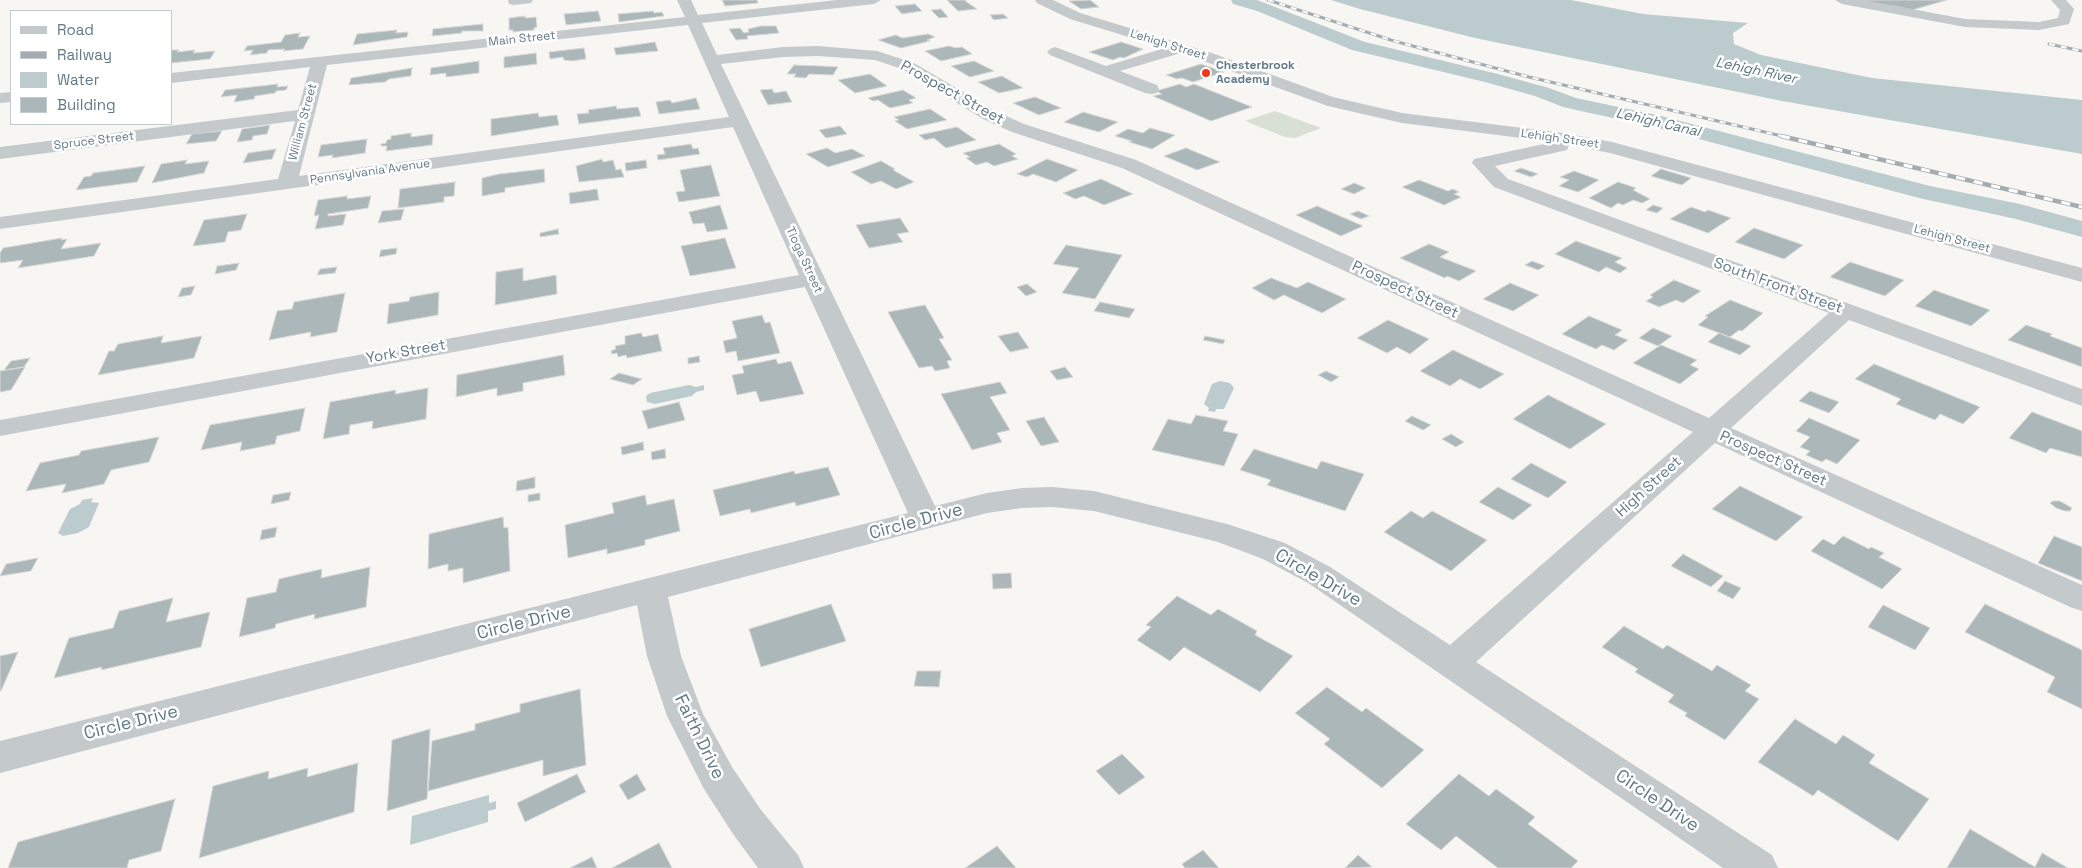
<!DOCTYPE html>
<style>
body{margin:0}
#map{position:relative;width:2082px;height:868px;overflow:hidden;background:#f7f6f3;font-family:"Space Grotesk",sans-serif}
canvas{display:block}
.legend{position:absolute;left:10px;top:10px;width:162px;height:115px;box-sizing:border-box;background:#fff;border:1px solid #c1cacf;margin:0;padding:6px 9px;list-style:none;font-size:15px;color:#637a86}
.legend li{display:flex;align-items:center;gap:10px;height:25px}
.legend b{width:25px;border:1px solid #c1cacf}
</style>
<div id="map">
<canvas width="2082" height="868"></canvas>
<ul class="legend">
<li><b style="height:6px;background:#c4c9cb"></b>Road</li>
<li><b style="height:6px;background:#a4acb0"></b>Railway</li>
<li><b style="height:14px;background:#bccbce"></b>Water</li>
<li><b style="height:14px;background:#acb7ba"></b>Building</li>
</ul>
</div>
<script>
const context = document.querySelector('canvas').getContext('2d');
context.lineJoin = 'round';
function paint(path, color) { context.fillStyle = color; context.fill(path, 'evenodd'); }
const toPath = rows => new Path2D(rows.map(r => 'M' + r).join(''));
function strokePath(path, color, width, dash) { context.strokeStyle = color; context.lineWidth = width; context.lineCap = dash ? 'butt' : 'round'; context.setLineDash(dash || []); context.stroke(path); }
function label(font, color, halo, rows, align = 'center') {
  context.font = font + ' "Space Grotesk",sans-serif'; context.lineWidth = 5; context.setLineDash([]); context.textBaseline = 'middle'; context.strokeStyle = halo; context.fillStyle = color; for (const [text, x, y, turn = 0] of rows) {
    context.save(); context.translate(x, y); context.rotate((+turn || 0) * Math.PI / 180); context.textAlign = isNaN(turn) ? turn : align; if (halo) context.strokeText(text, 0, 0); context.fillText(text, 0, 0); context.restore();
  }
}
paint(toPath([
 [1275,111,1321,128,1295,138,1285,137,1245,121]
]), '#d8dfd3');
paint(toPath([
 [1331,0,1571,0,1643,14,1748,23,1733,33,1734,44,1761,55,1872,78,2082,100,2082,154,1782,101,1475,38,1360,9],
 [1220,381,1230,383,1234,388,1224,409,1216,409,1215,412,1208,411,1209,408,1204,404,1212,384],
 [689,385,696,387,704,385,704,390,696,392,692,396,655,404,647,402,646,396,650,393],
 [93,498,91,502,99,503,89,527,78,533,63,536,58,533,70,509,80,504,82,500],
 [489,795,489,803,496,801,496,809,488,811,488,822,410,845,412,816]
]), '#bccbce');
paint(toPath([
 [1231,0,1257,0,1365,42,1498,74,1549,88,1576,98,1661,116,1930,186,2020,204,2082,221,2082,237,2016,219,1919,198,1658,128,1563,107,1535,96,1485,82,1352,50,1257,11,1233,4,1231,0]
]), '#bccbce');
const building = toPath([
 [722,0,757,0,758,3,725,6,722,0],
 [947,0,967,0,965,1,977,9,958,11,947,0],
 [1090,0,1099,7,1081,9,1069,1,1090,0],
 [1857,0,1947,0,1912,10,1895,6,1887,8,1857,0],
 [915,4,922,11,902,14,895,6,915,4],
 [941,9,948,17,939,18,931,10,941,9],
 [598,11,601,21,566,25,564,14,598,11],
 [653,11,654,13,662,12,664,16,619,22,618,14,653,11],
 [1003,14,1008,18,994,20,990,15,1003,14],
 [525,16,525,18,536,17,537,27,534,28,534,30,513,32,513,30,509,30,509,18,525,16],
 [483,24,483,31,462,31,462,33,432,36,433,29,483,24],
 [761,26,776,26,779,33,747,36,748,39,736,40,729,29,740,28,744,33,749,32,748,29,761,26],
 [397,30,396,33,408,32,407,37,353,45,357,34,397,30],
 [300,33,298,37,310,36,303,49,283,51,285,49,268,50,267,53,250,55,253,50,244,51,247,46,281,42,285,35,300,33],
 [928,34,935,37,927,40,930,41,901,48,878,40,896,35,902,38,928,34],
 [655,42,658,51,616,55,614,48,655,42],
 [1121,42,1143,49,1124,58,1120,57,1113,60,1089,52,1121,42],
 [949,46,956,48,962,47,972,54,941,61,925,51,949,46],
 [584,48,586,59,572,61,564,60,563,57,550,59,549,52,584,48],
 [171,50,179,50,177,52,195,50,193,53,215,51,210,59,171,63,171,50],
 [536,53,537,64,504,68,504,57,536,53],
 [479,61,479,73,446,77,446,73,430,75,431,68,479,61],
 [974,61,994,71,970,77,951,66,974,61],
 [1201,64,1224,72,1193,82,1182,78,1177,79,1166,75,1201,64],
 [794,65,820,66,838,67,833,75,809,74,806,78,794,77,796,74,787,74,794,65],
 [412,68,411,76,389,79,385,82,349,85,351,78,412,68],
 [870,74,887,86,855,93,838,80,870,74],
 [1002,76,1023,88,999,93,978,82,1002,76],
 [278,84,277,87,288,86,286,90,276,91,275,93,255,96,254,99,234,102,237,95,221,97,225,90,278,84],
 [1180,84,1186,87,1194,84,1252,107,1211,121,1153,96,1162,94,1156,91,1180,84],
 [772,89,774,93,786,91,792,102,768,105,760,90,772,89],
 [903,90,916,98,909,100,913,103,890,108,878,100,873,101,868,98,903,90],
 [1035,97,1061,108,1039,115,1013,103,1035,97],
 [696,98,700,109,659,114,656,102,670,100,672,103,696,98],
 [616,106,617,109,638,107,641,116,579,124,577,114,589,113,588,110,616,106],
 [930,109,947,120,907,129,895,121,899,120,894,117,930,109],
 [1083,112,1118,122,1099,132,1064,122,1083,112],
 [538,113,539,117,557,115,559,125,491,136,491,119,538,113],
 [270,125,267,134,253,136,252,140,237,142,242,129,270,125],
 [840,126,847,134,826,138,819,130,840,126],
 [957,127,976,140,946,148,934,138,925,140,919,135,957,127],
 [1150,128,1175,135,1152,149,1129,142,1132,141,1115,136,1128,129,1143,133,1150,128],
 [222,131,216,141,186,144,192,134,222,131],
 [411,133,411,137,433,134,432,145,386,151,387,146,381,146,381,144,386,143,387,140,391,139,391,136,411,133],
 [367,139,365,153,332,158,333,155,318,157,321,145,367,139],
 [691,144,693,149,698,148,700,154,658,160,657,155,665,154,663,148,691,144],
 [999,144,1016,154,1012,156,1018,159,994,166,987,162,976,165,966,158,970,157,963,153,999,144],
 [827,148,835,153,852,149,865,156,828,167,806,154,827,148],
 [1186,148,1220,162,1197,170,1164,156,1186,148],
 [276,149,272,159,243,163,248,153,276,149],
 [602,159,603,162,613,160,616,170,621,169,624,177,579,182,576,166,602,159],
 [1047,159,1078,170,1056,182,1033,174,1027,177,1017,174,1047,159],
 [187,160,185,164,209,161,204,173,152,183,161,164,187,160],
 [646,160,647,168,626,171,625,163,646,160],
 [881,161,895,169,893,170,914,182,896,189,881,181,871,184,851,172,881,161],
 [711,165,720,196,679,202,676,192,685,191,680,170,711,165],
 [145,166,137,182,76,190,84,177,91,176,93,173,145,166],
 [1521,168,1538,174,1531,177,1514,171,1521,168],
 [544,169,545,182,505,188,505,192,482,196,482,178,499,174,544,169],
 [1661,169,1691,178,1682,185,1651,176,1661,169],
 [1574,171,1599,180,1578,192,1559,186,1569,180,1560,177,1574,171],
 [1101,179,1133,194,1104,205,1084,196,1075,199,1063,193,1101,179],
 [1419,180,1448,191,1453,189,1459,192,1454,194,1461,197,1444,205,1402,187,1419,180],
 [455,182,454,196,444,197,444,202,398,208,400,189,455,182],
 [1618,182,1636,188,1633,190,1650,199,1642,203,1633,200,1623,205,1618,203,1611,208,1589,198,1618,182],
 [1354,183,1366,188,1354,194,1341,189,1354,183],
 [597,189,599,200,570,204,569,193,597,189],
 [347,196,347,199,371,196,368,208,328,214,328,216,346,214,343,225,315,229,319,215,314,216,318,200,347,196],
 [720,205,728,229,707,232,704,223,693,224,689,212,720,205],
 [1653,205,1663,208,1657,213,1646,210,1653,205],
 [1317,206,1363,226,1341,236,1296,215,1317,206],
 [1691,207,1705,212,1708,210,1731,218,1708,233,1670,219,1691,207],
 [404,209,401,220,378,223,382,211,404,209],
 [1358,211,1369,216,1361,219,1350,214,1358,211],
 [247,214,241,230,228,232,225,242,193,246,204,220,247,214],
 [900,218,909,232,897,234,903,242,869,248,856,225,900,218],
 [1754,228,1803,245,1784,259,1735,242,1754,228],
 [558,229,559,234,540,237,540,233,558,229],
 [62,238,61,240,67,239,61,249,101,243,94,256,18,268,23,260,0,263,0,253,3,248,62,238],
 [725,238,736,268,690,276,681,246,725,238],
 [1576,241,1622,258,1615,262,1627,268,1620,273,1606,267,1599,272,1555,254,1576,241],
 [1429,244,1449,252,1440,257,1476,271,1459,281,1447,276,1445,278,1400,258,1429,244],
 [1066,245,1122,255,1095,299,1062,293,1079,268,1053,264,1066,245],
 [397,248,396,254,379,257,381,250,397,248],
 [1532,261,1545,266,1538,270,1525,265,1532,261],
 [1850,262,1904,280,1885,296,1830,277,1850,262],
 [239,263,236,270,215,274,217,266,239,263],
 [337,267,335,273,317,275,320,269,337,267],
 [523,268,523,281,556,275,557,294,495,305,496,272,523,268],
 [1271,278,1297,288,1308,282,1346,299,1322,313,1284,295,1274,300,1252,288,1271,278],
 [1674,280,1701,291,1683,303,1676,300,1659,307,1646,301,1653,297,1650,295,1674,280],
 [1510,283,1539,295,1513,311,1483,299,1510,283],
 [1027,284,1037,292,1026,296,1017,287,1027,284],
 [195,286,191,295,178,297,182,288,195,286],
 [1934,290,1990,310,1971,326,1915,306,1934,290],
 [439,292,438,315,387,324,389,304,409,301,410,297,439,292],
 [345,293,337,332,310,337,311,332,269,340,277,311,292,309,294,302,345,293],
 [1730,300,1763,313,1742,331,1739,330,1730,337,1698,325,1708,317,1705,316,1730,300],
 [1100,302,1135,309,1129,318,1094,311,1100,302],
 [925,305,944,338,939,339,952,360,947,361,950,368,935,371,932,366,919,368,888,312,925,305],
 [762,315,765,323,770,322,780,353,738,361,736,351,726,353,723,341,737,338,732,321,762,315],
 [1589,316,1622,330,1615,335,1628,340,1614,350,1602,345,1596,349,1562,334,1589,316],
 [1388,320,1429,339,1410,354,1397,347,1387,353,1357,338,1388,320],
 [2026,325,2052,334,2050,336,2082,348,2082,367,2008,340,2026,325],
 [1653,328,1672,336,1658,346,1639,338,1653,328],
 [1018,332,1029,348,1010,352,998,336,1018,332],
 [641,333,643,337,658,334,662,351,627,358,626,355,618,357,617,353,612,354,611,351,616,349,615,346,625,344,625,336,641,333],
 [1719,333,1751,346,1740,355,1708,342,1719,333],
 [163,336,161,343,202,336,194,358,98,375,109,351,114,351,118,344,163,336],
 [1205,336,1225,340,1223,344,1203,340,1205,336],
 [1661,345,1697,360,1690,365,1699,369,1680,384,1633,363,1661,345],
 [1453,350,1504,374,1480,389,1460,379,1450,386,1420,371,1453,350],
 [563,355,565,375,523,383,523,391,497,396,497,388,456,397,457,375,563,355],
 [699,356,700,362,688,364,688,358,699,356],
 [30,358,24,367,4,370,11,361,30,358],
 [776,359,778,364,791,361,804,394,760,402,756,391,737,395,732,375,744,373,742,366,776,359],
 [1874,364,1980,407,1963,424,1940,414,1935,420,1896,404,1901,399,1855,379,1874,364],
 [25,367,11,390,0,392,0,371,25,367],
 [1065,367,1073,377,1057,380,1050,371,1065,367],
 [1326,371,1339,377,1331,382,1318,375,1326,371],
 [619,373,642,379,633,385,610,379,619,373],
 [1000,382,1007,393,990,397,1010,430,997,433,1002,442,972,450,941,394,1000,382],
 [428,388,426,419,372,429,373,421,350,425,349,434,323,439,330,402,396,390,395,394,428,388],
 [1810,391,1839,402,1829,413,1799,401,1810,391],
 [1548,395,1606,424,1570,449,1513,419,1548,395],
 [679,402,685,420,648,429,642,411,679,402],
 [305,408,300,431,277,436,275,444,240,451,242,442,201,450,210,425,305,408],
 [2032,412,2082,431,2082,457,2050,448,2046,453,2009,438,2032,412],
 [1196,415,1228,421,1223,431,1238,434,1224,466,1152,450,1168,419,1191,424,1196,415],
 [1412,416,1431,425,1423,430,1405,421,1412,416],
 [1044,417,1059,442,1041,446,1026,421,1044,417],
 [1809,418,1860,440,1837,464,1826,459,1822,462,1806,455,1810,451,1800,447,1810,437,1796,431,1809,418],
 [1451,434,1464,442,1456,447,1442,439,1451,434],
 [159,437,149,462,111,470,104,484,62,493,66,484,26,491,40,463,79,455,81,451,159,437],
 [643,442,644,450,622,455,621,447,643,442],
 [665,449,666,458,652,460,651,452,665,449],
 [1254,449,1317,469,1321,461,1364,474,1345,511,1267,485,1271,480,1240,470,1254,449],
 [1531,463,1567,482,1548,498,1511,479,1531,463],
 [828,467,840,495,796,506,795,502,751,513,750,509,720,516,713,490,794,471,795,474,828,467],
 [535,477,535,488,516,491,517,481,535,477],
 [1740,486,1803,517,1776,541,1712,509,1740,486],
 [1498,487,1532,505,1513,520,1479,502,1498,487],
 [291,492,289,500,271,504,273,495,291,492],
 [540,493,540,500,528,502,528,495,540,493],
 [645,495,647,505,674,499,680,531,645,540,645,545,607,554,607,549,568,558,565,525,614,513,612,503,645,495],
 [2053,501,2060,501,2072,508,2070,511,2065,511,2056,508,2050,503,2053,501],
 [1411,511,1423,518,1432,511,1487,540,1451,571,1384,532,1411,511],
 [503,517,504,528,508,527,510,571,463,583,463,568,448,571,448,564,428,569,429,534,503,517],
 [277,527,275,537,260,540,262,530,277,527],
 [1843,536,1869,549,1871,547,1884,553,1879,557,1902,569,1882,589,1811,551,1823,539,1834,545,1843,536],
 [2054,536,2082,547,2082,581,2038,563,2054,536],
 [1683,554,1723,576,1711,587,1671,566,1683,554],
 [38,558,31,571,0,576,6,564,38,558],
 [370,567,366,607,314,619,315,614,276,624,275,628,239,637,247,598,276,592,279,579,322,569,321,578,370,567],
 [1011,573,1012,588,993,589,992,574,1011,573],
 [1725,581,1741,588,1733,599,1717,591,1725,581],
 [1177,596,1211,615,1218,609,1257,631,1255,635,1293,656,1260,692,1184,647,1170,661,1137,640,1151,627,1146,625,1177,596],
 [173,598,166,622,210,612,201,647,101,670,102,667,54,678,69,638,113,628,119,611,173,598],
 [831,604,846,641,761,667,749,629,831,604],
 [1985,604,2082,650,2082,709,2047,692,2055,677,1965,632,1985,604],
 [1883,605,1930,628,1915,650,1868,627,1883,605],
 [1624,626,1663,649,1667,645,1712,671,1717,665,1751,685,1745,691,1759,699,1725,740,1685,716,1687,713,1668,702,1674,695,1635,672,1638,669,1602,647,1624,626],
 [18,652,1,691,0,691,0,656,18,652],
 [917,671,941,671,939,687,914,686,917,671],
 [1327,687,1362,712,1366,708,1424,750,1382,788,1324,744,1330,739,1295,713,1327,687],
 [580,689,586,765,543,776,543,760,428,791,432,741,475,730,475,724,520,712,520,704,580,689],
 [1795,719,1836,744,1843,735,1875,755,1869,763,1929,799,1898,841,1818,790,1813,796,1758,762,1795,719],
 [430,729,427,799,387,811,392,740,430,729],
 [1122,754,1145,777,1119,795,1096,771,1122,754],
 [358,763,354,812,199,858,213,786,269,771,268,779,308,768,307,777,358,763],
 [577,774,586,792,525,822,517,803,577,774],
 [637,774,646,790,628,800,619,785,637,774],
 [1459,774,1489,796,1496,789,1535,817,1528,824,1578,861,1571,868,1498,868,1456,836,1441,850,1406,824,1459,774],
 [175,799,161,851,129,860,127,868,8,868,18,842,175,799],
 [1970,829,2035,867,2042,853,2068,868,1947,868,1970,829],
 [659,843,672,868,612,868,659,843],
 [997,846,1016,868,965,868,997,846],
 [1203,850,1219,868,1185,868,1182,864,1203,850],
 [1358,855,1372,867,1345,868,1358,855],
 [592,857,597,868,570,868,592,857]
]);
paint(building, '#acb7ba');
strokePath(building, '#d8d8d5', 1);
paint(toPath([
 [508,0,533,0,531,3,514,5,509,4,508,0],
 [677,0,691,0,698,15,837,0,881,0,874,4,702,23,717,55,783,47,818,46,877,51,914,63,995,111,1024,124,1136,160,1709,418,1829,313,1494,187,1472,163,1474,159,1553,142,1402,123,1328,106,1181,53,1120,71,1157,85,1159,89,1157,93,1151,94,1145,93,1050,55,1047,52,1050,49,1055,47,1106,66,1165,48,1070,19,1037,3,1035,0,1053,0,1080,13,1209,52,1333,97,1402,113,1563,133,1612,142,2082,268,2082,282,1610,153,1569,145,1567,150,1495,166,1508,179,2082,389,2082,406,1849,320,1731,428,2082,585,2082,611,2070,607,1715,443,1476,662,1772,855,1778,868,1723,868,1308,583,1263,559,1218,542,1094,511,1052,507,1022,508,987,513,668,597,681,656,703,714,732,767,761,810,798,855,804,868,758,868,733,834,704,789,667,716,647,656,637,605,0,773,0,741,908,513,805,287,0,436,0,420,799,275,733,127,0,229,0,217,278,179,295,121,0,159,0,147,298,110,310,67,171,83,171,73,685,17,677,0],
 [688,25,729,117,299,176,327,65,688,25],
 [818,56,875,60,902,69,983,119,1012,132,1122,168,1693,432,1450,645,1330,567,1285,543,1227,524,1094,491,1052,487,1022,488,987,493,935,506,721,64,783,57,818,56],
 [1835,0,1864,0,1965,19,2039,22,2058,18,2060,10,2051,0,2066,0,2074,9,2069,24,2039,30,1965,27,1842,4,1835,0],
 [11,92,11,102,0,103,0,93,11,92]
]), '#c4c9cb');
const railFar1 = toPath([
 [1268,0,1394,41,1529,77,1786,137],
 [2049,44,2082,51]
]);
const rail = toPath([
 [1781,136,2082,207]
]);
strokePath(railFar1, '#a4acb0', 3);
strokePath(rail, '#a4acb0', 4.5);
strokePath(railFar1, '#fff', 2, [6]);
strokePath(rail, '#fff', 3, [9]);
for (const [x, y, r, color] of [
 [1206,73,5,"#f03719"]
]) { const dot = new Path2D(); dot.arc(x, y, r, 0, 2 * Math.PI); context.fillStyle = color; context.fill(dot); strokePath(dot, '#fff', 2); }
label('12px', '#637a86', '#fff', [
 ["Main Street",522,39,-6],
 ["Lehigh Street",1168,45,17],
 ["William Street",303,122,-75],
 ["Lehigh Street",1560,139,8],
 ["Spruce Street",94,141,-7],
 ["Pennsylvania Avenue",370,172,-8],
 ["Lehigh Street",1952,239,15],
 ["Tioga Street",804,260,65]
]);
label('bold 12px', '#637a86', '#fff', [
 ["Chesterbrook",1216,66],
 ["Academy",1216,80]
], 'left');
label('italic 14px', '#5a767c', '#fff', [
 ["Lehigh River",1756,71,12],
 ["Lehigh Canal",1658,123,13]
]);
label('15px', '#637a86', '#fff', [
 ["Prospect Street",952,93,29],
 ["South Front Street",1778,286,20],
 ["Prospect Street",1405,290,25],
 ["York Street",406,352,-10],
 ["Prospect Street",1773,459,24],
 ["High Street",1649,487,-42]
]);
label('18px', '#637a86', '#fff', [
 ["Circle Drive",916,522,-15],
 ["Circle Drive",1318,578,30],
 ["Circle Drive",524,623,-14],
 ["Circle Drive",131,723,-14],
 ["Faith Drive",699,737,64],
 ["Circle Drive",1657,801,34]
]);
</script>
